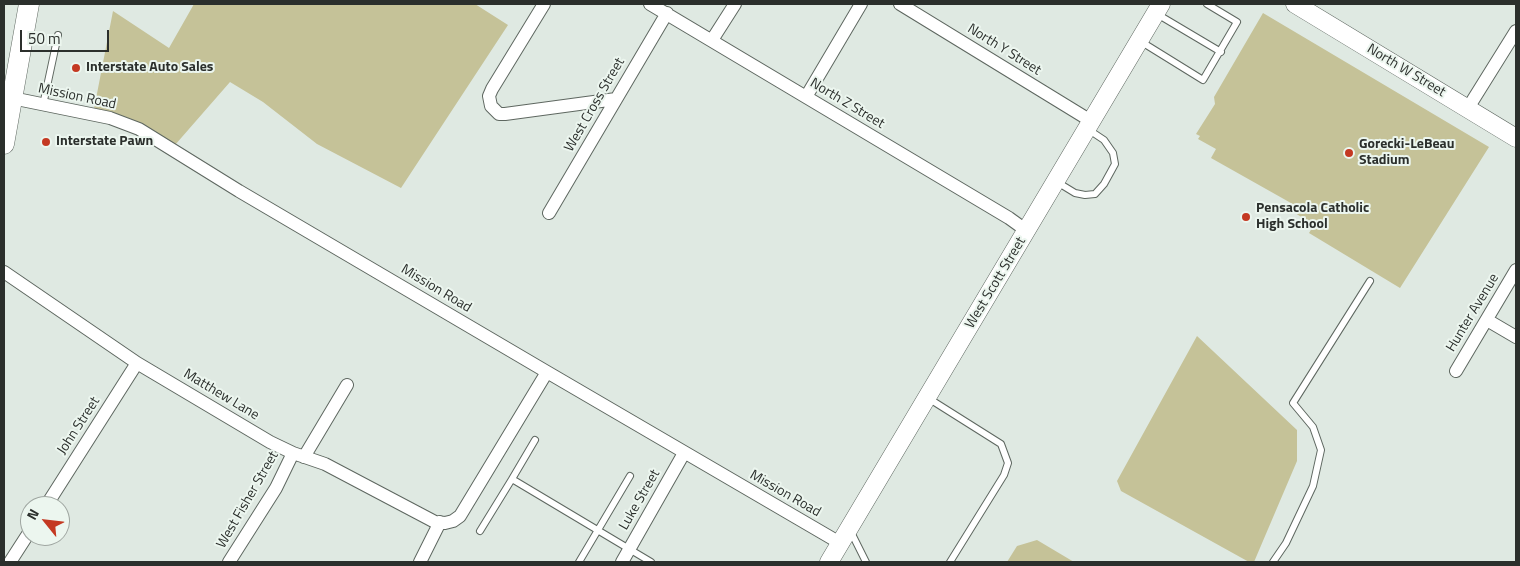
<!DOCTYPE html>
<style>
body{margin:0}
#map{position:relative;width:1520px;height:566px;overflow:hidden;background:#dfe9e2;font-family:"Titillium Web",sans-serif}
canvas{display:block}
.frame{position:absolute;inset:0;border:5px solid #2b2f2c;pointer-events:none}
.north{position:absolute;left:20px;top:496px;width:50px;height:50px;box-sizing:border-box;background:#ecf6ef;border:1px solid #9fa6a1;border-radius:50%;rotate:299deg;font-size:14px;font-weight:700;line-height:20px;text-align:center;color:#2b2f2c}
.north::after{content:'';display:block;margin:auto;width:18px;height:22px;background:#c43922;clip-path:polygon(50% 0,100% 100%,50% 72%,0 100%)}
.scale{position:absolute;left:20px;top:30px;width:89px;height:22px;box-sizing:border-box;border:2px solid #2b2f2c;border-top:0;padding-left:6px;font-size:15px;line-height:18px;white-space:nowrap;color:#2b2f2c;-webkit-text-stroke:4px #ecf6ef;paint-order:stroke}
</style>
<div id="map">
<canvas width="1520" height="566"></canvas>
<div class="frame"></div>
<div class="north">N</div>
<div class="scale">50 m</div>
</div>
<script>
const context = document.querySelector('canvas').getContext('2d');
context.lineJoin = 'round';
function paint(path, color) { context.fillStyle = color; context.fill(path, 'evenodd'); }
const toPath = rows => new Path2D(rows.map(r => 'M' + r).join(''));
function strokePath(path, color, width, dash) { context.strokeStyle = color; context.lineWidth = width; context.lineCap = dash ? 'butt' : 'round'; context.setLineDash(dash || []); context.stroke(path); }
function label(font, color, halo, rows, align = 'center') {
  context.font = font + ' "Titillium Web",sans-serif'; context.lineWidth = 4; context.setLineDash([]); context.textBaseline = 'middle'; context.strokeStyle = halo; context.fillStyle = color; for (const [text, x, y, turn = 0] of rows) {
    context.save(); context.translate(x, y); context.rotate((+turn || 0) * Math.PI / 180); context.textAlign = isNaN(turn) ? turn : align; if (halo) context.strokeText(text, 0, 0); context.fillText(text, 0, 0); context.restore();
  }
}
paint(toPath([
 [194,4,475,4,508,25,401,188,317,144,263,102,230,82,175,145,142,124,126,117,94,109,113,11,169,48],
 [1263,13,1489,147,1400,288,1309,233,1314,225,1295,213,1298,207,1211,158,1216,149,1198,139,1200,136,1196,134,1215,104,1214,97],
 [1197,336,1297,430,1297,461,1254,562,1249,562,1121,491,1117,481],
 [1037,540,1074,562,1007,562,1017,546]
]), '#c5c298');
const lane = toPath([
 [1157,14,1221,52],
 [1140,41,1203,80,1237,22,1207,4],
 [43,105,58,35],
 [1057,182,1075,193,1085,195,1095,194,1104,184,1115,164,1113,153,1104,140,1089,130],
 [928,398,1001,444,1008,463,1004,475,950,562],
 [512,479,535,440],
 [850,530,866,562],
 [480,531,512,479,651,562],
 [579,562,630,476],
 [1273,562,1286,543,1313,486,1321,450,1313,427,1293,403,1370,281]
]);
const street = toPath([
 [544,4,492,89,489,96,491,106,499,114,505,114,616,99],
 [650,4,1009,218,1027,231],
 [900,4,1091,121],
 [712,40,735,4],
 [7,97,110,118,139,129,239,191,547,372,840,543],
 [806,97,861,4],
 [1468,108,1516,31],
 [549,213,667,13],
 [4,272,137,363,270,442,293,453,325,464,435,522,445,523,453,521,460,516,547,372],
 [1487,320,1516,337],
 [1456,371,1516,270],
 [304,457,347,385],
 [46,506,137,363],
 [10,562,30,531],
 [229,562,276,488,293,453],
 [420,562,440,522],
 [622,562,684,453]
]);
const secondary = toPath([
 [1295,4,1516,138],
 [829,562,1161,4]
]);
const primary = toPath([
 [4,144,29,4]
]);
strokePath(lane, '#5e6760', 8);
strokePath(street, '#5e6760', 14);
strokePath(secondary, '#5e6760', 19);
strokePath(primary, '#5e6760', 21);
strokePath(lane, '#fff', 6);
strokePath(street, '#fff', 12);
strokePath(secondary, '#fff', 18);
strokePath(primary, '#fff', 20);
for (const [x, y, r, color] of [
 [76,68,5,"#c43922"],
 [46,142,5,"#c43922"],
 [1349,153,5,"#c43922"],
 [1246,217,5,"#c43922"]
]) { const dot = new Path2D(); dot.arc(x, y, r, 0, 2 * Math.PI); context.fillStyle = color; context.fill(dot); strokePath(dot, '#ecf6ef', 2); }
label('14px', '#2b2f2c', '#ecf6ef', [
 ["North Y Street",1004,50,32],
 ["North W Street",1406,71,31],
 ["Mission Road",77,97,12],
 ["North Z Street",847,104,31],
 ["West Cross Street",595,105,-60],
 ["West Scott Street",996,283,-59],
 ["Mission Road",436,289,31],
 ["Hunter Avenue",1473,313,-59],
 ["Matthew Lane",221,395,31],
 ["John Street",79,426,-57],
 ["Mission Road",785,494,30],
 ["West Fisher Street",248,500,-60],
 ["Luke Street",640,500,-60]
]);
label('bold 14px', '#2b2f2c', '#ecf6ef', [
 ["Interstate Auto Sales",86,68],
 ["Interstate Pawn",56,142],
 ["Gorecki-LeBeau",1359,145],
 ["Stadium",1359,161],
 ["Pensacola Catholic",1256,209],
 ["High School",1256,225]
], 'left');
</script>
